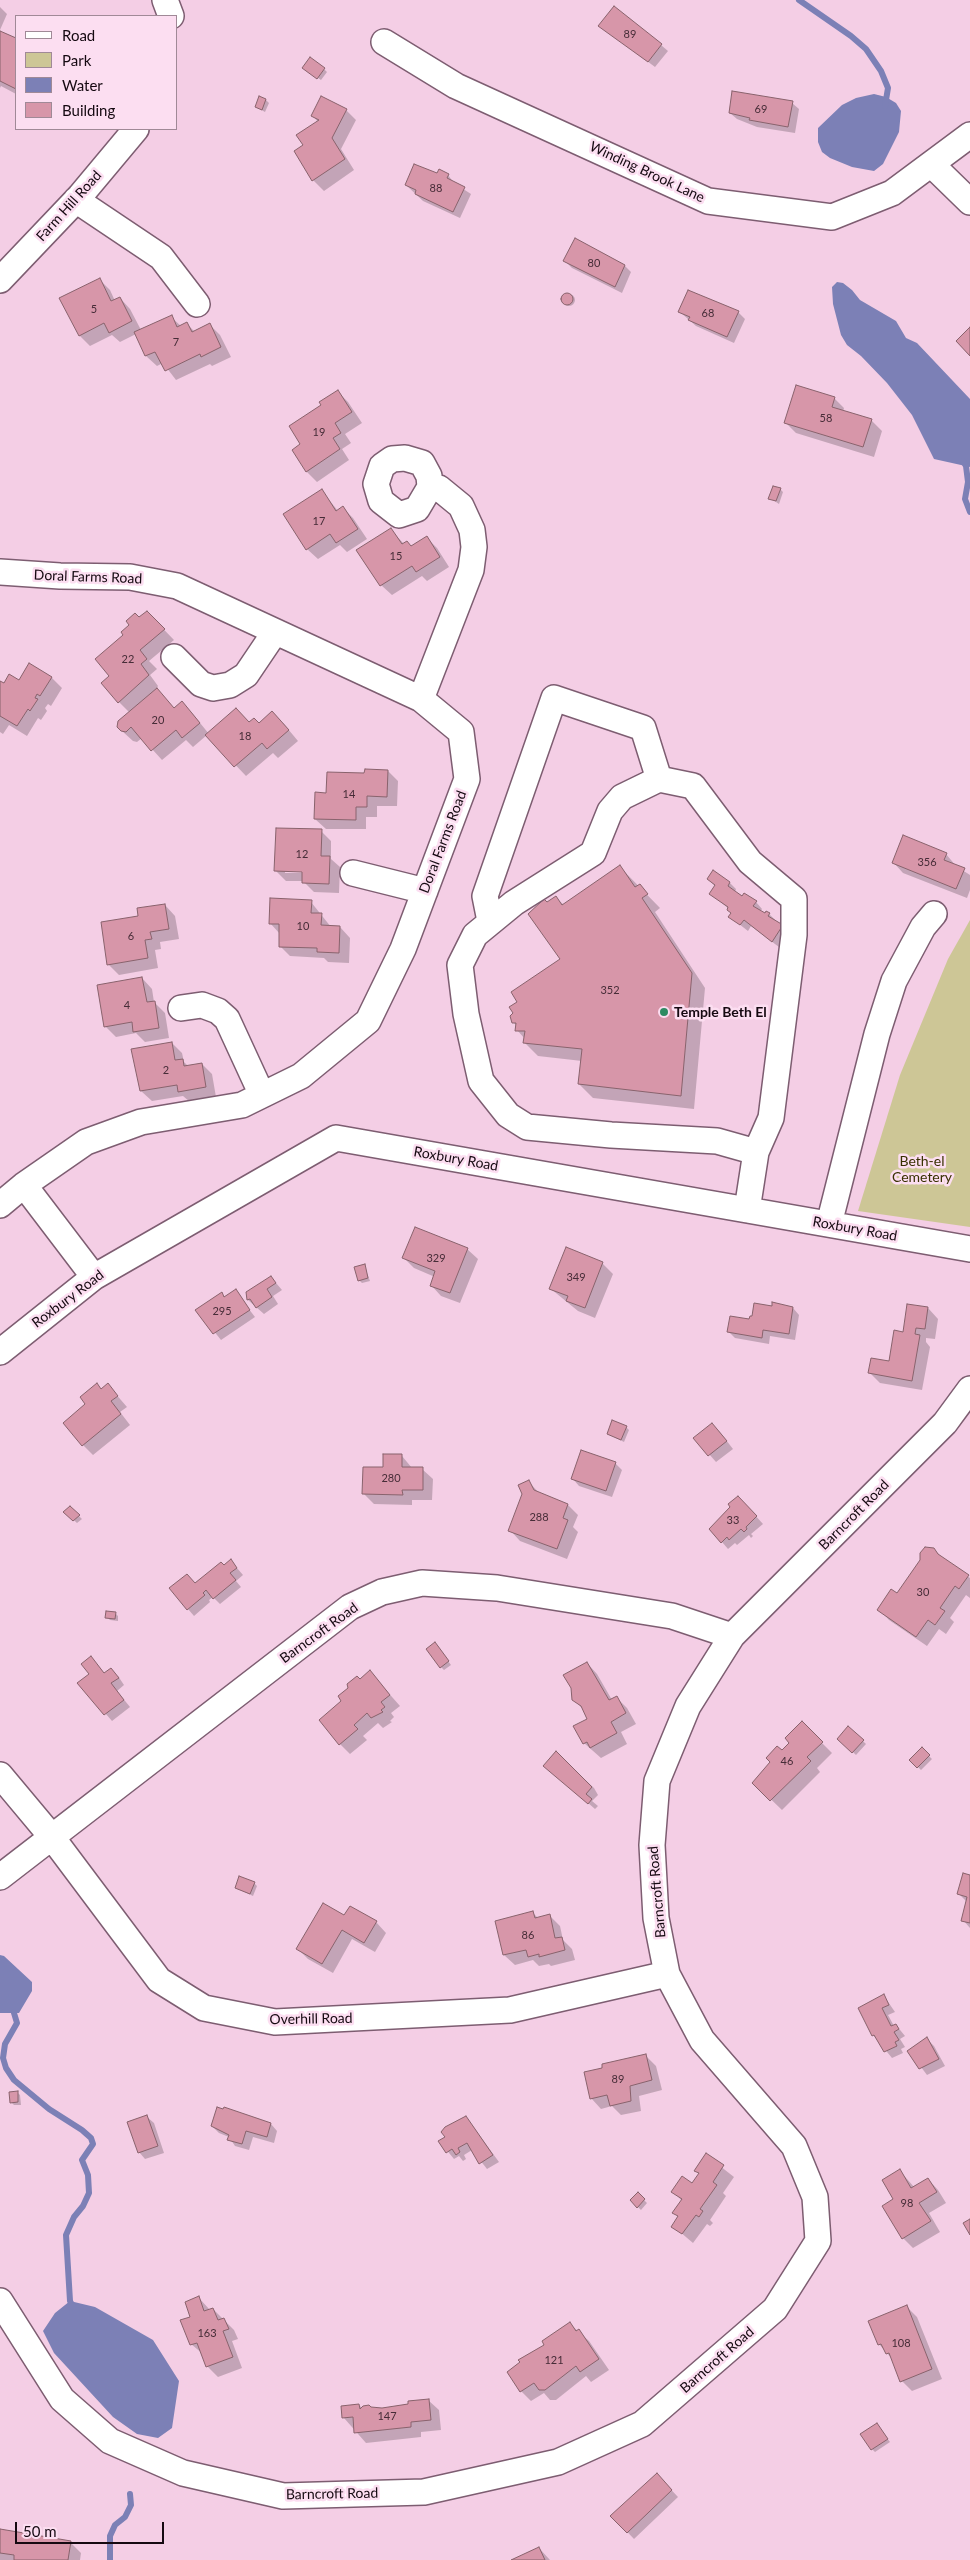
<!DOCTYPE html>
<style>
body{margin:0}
#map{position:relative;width:970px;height:2560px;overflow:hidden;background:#f4cee5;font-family:Lato,sans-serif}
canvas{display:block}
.legend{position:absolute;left:15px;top:15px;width:162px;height:115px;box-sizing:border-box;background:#fcdef1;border:1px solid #a08997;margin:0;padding:6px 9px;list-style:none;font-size:15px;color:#150911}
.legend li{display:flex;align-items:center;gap:10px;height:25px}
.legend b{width:25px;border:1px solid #a08997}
.scale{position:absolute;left:15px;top:2522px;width:149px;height:22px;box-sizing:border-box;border:2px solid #150911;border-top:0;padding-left:6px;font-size:15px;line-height:18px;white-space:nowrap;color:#150911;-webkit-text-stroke:4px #fcdef1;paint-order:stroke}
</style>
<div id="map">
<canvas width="970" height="2560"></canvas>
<ul class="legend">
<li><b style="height:6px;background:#fff"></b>Road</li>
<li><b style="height:14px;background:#cdc696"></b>Park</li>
<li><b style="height:14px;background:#7c80b6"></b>Water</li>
<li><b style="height:14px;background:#d796a9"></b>Building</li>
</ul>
<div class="scale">50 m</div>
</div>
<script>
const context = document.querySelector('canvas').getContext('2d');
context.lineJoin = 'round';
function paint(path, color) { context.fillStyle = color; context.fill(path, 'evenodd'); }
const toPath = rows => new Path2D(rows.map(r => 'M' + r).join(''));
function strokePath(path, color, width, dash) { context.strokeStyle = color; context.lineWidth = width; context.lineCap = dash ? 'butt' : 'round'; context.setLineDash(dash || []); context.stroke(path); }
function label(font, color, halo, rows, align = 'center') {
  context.font = font + ' Lato,sans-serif'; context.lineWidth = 5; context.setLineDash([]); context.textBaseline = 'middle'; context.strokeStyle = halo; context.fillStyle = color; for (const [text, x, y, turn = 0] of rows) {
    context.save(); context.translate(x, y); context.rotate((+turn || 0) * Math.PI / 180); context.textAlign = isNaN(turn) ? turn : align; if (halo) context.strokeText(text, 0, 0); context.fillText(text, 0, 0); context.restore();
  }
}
paint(toPath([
 [970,920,970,1227,858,1211,900,1075,948,959]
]), '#cdc696');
paint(toPath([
 [874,94,886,97,896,103,901,111,899,132,883,164,874,171,852,167,830,158,822,152,818,142,818,128,842,105,856,98],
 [837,282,843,283,852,290,860,300,896,321,906,338,917,343,970,399,970,467,934,459,912,415,887,383,861,356,847,345,841,335,833,304,832,287],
 [0,1955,4,1956,32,1982,32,1991,19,2013,0,2013],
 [70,2301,95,2307,153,2340,179,2381,172,2428,158,2438,137,2434,113,2417,54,2353,43,2331,55,2313]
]), '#7c80b6');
paint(toPath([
 [0,7,7,14,0,30],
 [600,26,661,45,668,51,655,67],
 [0,32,16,40,16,94,1,86,0,88],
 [305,69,324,69,327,72,321,80],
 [266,100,269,103,265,112,256,107],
 [792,103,799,109,795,133,757,127,737,119,730,113],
 [346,110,356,120,341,149,354,170,324,191,313,180,295,152,305,146,318,122,313,116],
 [438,175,448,175,454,183,471,194,460,218,423,201,406,185],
 [565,261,625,266,631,272,622,293,572,268],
 [99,279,110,290,115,301,120,298,130,309,141,330,171,317,181,326,186,323,195,332,210,325,220,335,231,357,212,366,210,364,176,380,163,363,157,366,146,356,136,334,120,342,112,335,90,346,80,336],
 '563 300a6 6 0 1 1 12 0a6 6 0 1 1-12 0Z',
 [680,312,738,312,745,319,734,343,696,326],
 [338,392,348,402,362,423,345,434,351,443,342,449,349,460,317,482,307,472,293,450,302,445,323,406],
 [834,398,844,408,843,412,871,420,882,431,874,457,796,433,786,423],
 [780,489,783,492,779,504,770,498],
 [322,491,338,511,343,508,353,518,367,539,347,552,340,545,318,559,307,549],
 [391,530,404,544,412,547,427,538,437,548,449,567,427,581,422,576,392,595,381,585],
 [147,612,174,640,149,661,157,669,150,675,158,686,156,689,175,709,192,713,209,734,250,723,283,723,298,741,278,758,273,753,246,776,207,735,193,747,186,740,162,760,142,738,137,742,133,741,122,731,130,713,119,702,111,676,125,636],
 [29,664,52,678,62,688,51,706,48,704,45,708,47,711,41,720,38,718,27,736,9,725,3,734,0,732,0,682,4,684,19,681],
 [388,771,398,781,397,806,377,806,377,817,366,817,366,829,326,829,315,819,327,794,366,774],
 [321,831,331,841,331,859,340,867,339,893,314,892,303,881,286,881,276,871],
 [285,870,309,871,309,873,285,873],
 [946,854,956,866,970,875,970,890,967,898,903,873,893,862],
 [620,867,660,908,655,912,705,988,694,1109,593,1098,579,1084,582,1061,538,1056,525,1043,525,1039,517,1030,517,1026,513,1022,561,959,547,903,555,897,564,905],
 [713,872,730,883,736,889,735,892,756,902,762,909,760,912,769,914,789,933,779,947,751,926,748,931,730,917,732,913,729,909,711,894,716,887,708,879],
 [311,902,331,927,340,927,350,938,349,963,328,962,324,958,290,956,280,946,280,934,270,923],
 [165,905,175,916,179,939,160,942,161,949,155,950,158,968,119,975,108,964,139,917],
 [142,978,152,989,154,1002,165,1013,169,1038,145,1042,136,1033,116,1037,105,1026],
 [172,1043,182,1053,184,1062,188,1066,202,1064,212,1074,216,1097,190,1102,183,1096,152,1101,141,1091],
 [467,1249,478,1259,460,1303,441,1296,431,1285,435,1277,414,1268,404,1258],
 [602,1263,613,1274,595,1318,578,1311,551,1289],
 [364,1265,370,1281,362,1283,359,1280],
 [271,1277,282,1290,273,1296,278,1304,264,1314,248,1300,247,1293],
 [235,1291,255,1317,221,1340,197,1310,222,1294,225,1298],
 [773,1307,793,1308,799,1315,795,1340,770,1336,769,1344,735,1338,728,1331],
 [928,1308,938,1319,935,1339,926,1338,926,1342,930,1347,922,1390,880,1383,870,1373,890,1362,904,1333],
 [108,1385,127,1407,120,1412,130,1425,93,1455,83,1445,101,1390],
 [626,1427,629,1430,624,1442,608,1434],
 [719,1431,733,1449,716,1462,695,1438],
 [402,1456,412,1468,422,1469,433,1479,432,1500,412,1500,412,1505,374,1504,364,1494,384,1468],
 [615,1463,622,1470,612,1497,579,1486,573,1479],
 [529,1482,540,1494,568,1505,578,1515,573,1527,578,1532,567,1559,520,1541,510,1530],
 [745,1504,763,1524,751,1534,753,1536,751,1538,749,1535,737,1545,735,1543,728,1549,722,1542],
 [70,1507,82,1519,77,1523,65,1512],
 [934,1549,944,1560,970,1578,970,1598,966,1595,950,1618,954,1622,946,1634,939,1629,927,1646,889,1620,879,1609,897,1595],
 [231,1561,243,1575,236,1581,241,1587,220,1604,213,1597,209,1600,210,1602,194,1616,188,1609,196,1584],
 [115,1613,118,1616,118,1621,110,1620,107,1617],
 [438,1647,451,1665,444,1670,441,1667],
 [91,1658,105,1674,118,1676,124,1685,117,1691,130,1707,112,1721,79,1683,91,1675],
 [587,1663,597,1674,612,1700,617,1698,627,1708,636,1724,621,1732,627,1744,601,1758,584,1743,589,1719,584,1710,573,1699],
 [370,1672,400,1706,391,1713,394,1717,390,1721,392,1722,383,1728,378,1723,363,1736,367,1740,350,1754,340,1744,343,1701,349,1689],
 [802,1723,832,1753,817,1768,820,1772,782,1810,754,1783,791,1743],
 [849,1728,866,1744,856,1755,839,1739],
 [922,1749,932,1759,921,1770,911,1760],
 [556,1753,594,1788,598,1795,592,1801,598,1806,595,1809,552,1772],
 [970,1876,970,1928,963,1920,967,1902,959,1894],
 [254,1883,257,1886,253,1896,236,1888],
 [533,1913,538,1918,549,1915,560,1926,563,1940,572,1949,575,1960,551,1966,549,1964,539,1966,533,1960,515,1965,504,1955,496,1922],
 [345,1917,376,1922,386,1933,375,1952,352,1939,333,1973,308,1959,298,1949],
 [884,1996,895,2012,888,2015,894,2026,896,2025,905,2036,900,2039,905,2047,901,2049,903,2053,892,2058,873,2035],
 [927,2039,934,2046,945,2066,927,2075,909,2051],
 [645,2055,656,2066,662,2090,639,2096,641,2111,621,2115,612,2106,601,2109,591,2098],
 [17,2092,20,2095,21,2105,14,2105,11,2102],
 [225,2108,271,2124,277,2131,274,2143,253,2137,249,2150,235,2146,229,2137,219,2133,212,2126],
 [147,2117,154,2123,164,2153,145,2159,139,2152],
 [466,2117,499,2162,487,2169,472,2150,464,2155,466,2159,463,2161,459,2156,454,2159,440,2142],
 [706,2155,734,2177,723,2193,726,2196,710,2220,713,2223,710,2226,707,2224,693,2243,673,2226,679,2217,674,2212,682,2201,673,2191,693,2184,700,2174,696,2170],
 [900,2171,914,2187,928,2179,938,2190,946,2203,929,2213,940,2232,913,2248,903,2238,895,2199],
 [638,2194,647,2203,641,2210,631,2200],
 [199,2298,210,2310,213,2309,234,2330,238,2339,232,2341,242,2368,218,2377,208,2367,203,2354,191,2344,192,2317],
 [907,2307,917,2317,942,2379,912,2391,902,2381,893,2360,879,2344],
 [570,2324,589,2341,609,2370,591,2382,586,2376,556,2400,550,2400,544,2393,531,2401,521,2391],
 [428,2400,439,2410,441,2430,421,2432,421,2437,366,2443,344,2418,359,2405,362,2408,382,2409],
 [879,2428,890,2442,875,2452,872,2449],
 [663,2481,678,2497,634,2539,612,2516],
 [0,2530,71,2543,81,2553,80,2560,0,2560],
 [539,2548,550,2560,514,2560]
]), '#0003');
strokePath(toPath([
 [799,0,851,36,866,49,881,71,888,88,885,106],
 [963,461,966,466,968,482,965,499,970,512],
 [14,2013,17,2023,5,2044,3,2058,6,2068,14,2080,49,2109,82,2130,91,2138,93,2144,82,2160,88,2175,89,2193,83,2206,74,2217,66,2235,70,2301,73,2307],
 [110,2560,110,2536,115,2525,125,2517,131,2505,130,2494]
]), '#7c80b6', 6);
const building = toPath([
 [614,6,662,44,648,62,598,26,614,6],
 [0,31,16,38,16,89,0,81,0,31],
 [310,57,325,68,317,79,302,68,310,57],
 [732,91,793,101,788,127,749,120,750,118,729,113,732,91],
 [259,96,266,99,262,110,255,107,259,96],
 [321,96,347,109,332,138,345,159,312,181,294,151,303,145,296,135,319,120,311,116,321,96],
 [414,164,437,173,439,169,449,174,447,178,465,187,453,212,415,194,416,190,405,185,414,164],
 [575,238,625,265,615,287,563,261,575,238],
 [100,278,111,301,120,297,132,321,109,333,104,323,79,336,59,298,100,278],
 [688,290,739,311,727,337,688,320,690,317,678,312,688,290],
 '561 299a6 6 0 1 1 12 0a6 6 0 1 1-12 0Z',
 [172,315,177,327,187,322,192,332,210,323,221,347,201,357,200,354,165,371,155,352,145,356,134,332,172,315],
 [970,327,970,356,956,341,970,327],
 [796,385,835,397,832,407,872,419,863,447,784,423,796,385],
 [338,390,352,412,335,423,341,433,333,438,340,449,306,472,292,450,300,444,289,426,321,405,319,402,338,390],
 [773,486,781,488,776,501,768,499,773,486],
 [322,489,336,511,343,506,358,529,336,543,330,534,306,550,283,514,322,489],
 [391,528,402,544,407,541,411,546,427,536,440,557,416,572,412,566,380,586,356,550,391,528],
 [147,611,165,629,140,650,147,659,141,664,149,675,118,703,101,683,109,676,95,659,123,635,121,632,129,625,126,621,135,613,139,617,147,611],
 [29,663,52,677,40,696,37,694,35,698,38,699,30,711,28,709,17,726,0,716,0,681,4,683,9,674,19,680,29,663],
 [157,688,174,708,182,701,200,723,182,738,176,730,151,751,131,727,126,732,121,731,117,727,118,721,157,688],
 [236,708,249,722,254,718,259,723,272,711,289,730,267,749,262,743,234,767,205,735,236,708],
 [365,769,388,770,387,797,367,796,367,807,356,807,356,820,314,819,315,792,326,793,327,772,364,773,365,769],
 [276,828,322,829,321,856,330,856,329,884,302,883,302,872,274,871,276,828],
 [903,835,947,853,944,860,965,868,956,889,892,863,903,835],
 [620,865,635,887,640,884,648,894,642,898,692,973,681,1096,578,1084,582,1049,523,1043,525,1031,515,1031,516,1023,512,1023,510,1016,513,1013,509,1007,517,1002,511,992,560,959,528,914,544,899,547,902,556,896,562,905,620,865],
 [713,870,730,882,728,886,742,896,744,893,757,901,753,906,765,913,766,911,770,913,768,916,783,925,772,942,744,920,740,925,728,917,731,913,727,910,728,907,709,894,715,885,707,879,713,870],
 [270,898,312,900,311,913,322,913,321,925,340,926,339,953,317,952,317,948,279,947,279,924,269,924,270,898],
 [165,904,169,929,150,932,152,939,145,940,148,958,107,965,101,922,138,916,137,908,165,904],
 [142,977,147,1002,155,1001,159,1028,133,1032,132,1022,104,1027,97,985,142,977],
 [172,1042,175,1060,183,1059,184,1066,202,1063,206,1087,178,1092,177,1085,140,1091,131,1049,172,1042],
 [415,1227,468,1248,450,1293,430,1286,435,1271,402,1258,415,1227],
 [566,1247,603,1262,585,1308,566,1301,568,1296,549,1289,566,1247],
 [365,1264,368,1278,358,1281,354,1267,365,1264],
 [271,1276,276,1283,267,1289,272,1297,256,1308,250,1299,247,1300,246,1292,271,1276],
 [236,1289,250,1310,213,1334,195,1310,222,1292,224,1297,236,1289],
 [772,1302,793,1307,789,1334,763,1330,762,1338,727,1332,730,1316,749,1319,750,1316,752,1316,754,1303,772,1306,772,1302],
 [907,1304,928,1307,925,1329,916,1328,915,1334,920,1335,912,1381,868,1373,871,1358,889,1361,894,1330,903,1332,907,1304],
 [97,1383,101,1389,108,1383,118,1396,111,1401,121,1414,82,1446,63,1423,85,1404,80,1397,97,1383],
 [612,1420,627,1426,621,1440,607,1434,612,1420],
 [712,1423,727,1441,708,1456,693,1438,712,1423],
 [581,1450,616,1462,606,1491,571,1479,581,1450],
 [383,1454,402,1454,402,1467,423,1467,423,1490,402,1490,403,1495,362,1494,363,1467,383,1467,383,1454],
 [529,1480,534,1490,568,1504,563,1518,568,1520,557,1549,508,1531,522,1494,518,1485,529,1480],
 [738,1496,757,1516,746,1527,747,1529,744,1532,741,1529,729,1540,727,1537,721,1543,709,1529,730,1507,728,1504,738,1496],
 [70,1506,80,1515,73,1521,63,1512,70,1506],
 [925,1547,934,1548,938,1554,969,1575,959,1589,955,1586,940,1608,945,1611,935,1625,928,1620,916,1637,877,1610,891,1589,897,1593,920,1560,920,1553,925,1547],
 [231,1559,237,1568,230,1573,236,1580,213,1599,206,1590,203,1593,205,1595,187,1610,169,1588,187,1574,195,1583,221,1562,224,1565,231,1559],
 [106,1611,116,1612,115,1619,105,1618,106,1611],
 [435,1642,449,1661,440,1668,426,1649,435,1642],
 [91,1656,104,1673,111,1668,119,1678,111,1683,124,1700,104,1715,77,1683,89,1674,81,1664,91,1656],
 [587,1662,609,1700,617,1696,626,1713,611,1722,617,1733,590,1748,587,1742,583,1744,573,1726,587,1719,581,1706,572,1700,571,1688,563,1675,587,1662],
 [370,1670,390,1695,381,1702,385,1707,381,1710,383,1712,371,1718,367,1713,354,1725,358,1729,339,1745,319,1720,341,1701,338,1696,348,1688,347,1684,357,1676,360,1679,370,1670],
 [802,1721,823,1742,807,1757,811,1761,770,1801,752,1783,770,1762,766,1758,777,1746,782,1750,789,1743,785,1738,802,1721],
 [848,1726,864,1740,852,1753,837,1739,848,1726],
 [922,1747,930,1755,917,1768,909,1760,922,1747],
 [556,1751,592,1787,586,1794,592,1799,588,1804,543,1766,556,1751],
 [963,1873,970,1875,970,1923,961,1921,967,1897,957,1894,963,1873],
 [239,1876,255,1882,250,1894,235,1888,239,1876],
 [323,1903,344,1915,350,1906,377,1921,364,1943,342,1930,322,1964,296,1949,323,1903],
 [533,1911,535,1918,550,1914,555,1938,562,1937,565,1950,539,1957,539,1954,528,1957,526,1950,503,1955,495,1921,533,1911],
 [884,1994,889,2005,882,2008,891,2026,896,2024,899,2029,894,2032,899,2040,895,2042,897,2046,884,2052,874,2035,872,2036,858,2008,884,1994],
 [927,2037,939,2059,919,2069,907,2051,927,2037],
 [646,2054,652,2080,630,2086,631,2101,610,2106,607,2095,590,2099,584,2072,602,2068,602,2064,646,2054],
 [18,2091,18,2102,10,2103,9,2092,18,2091],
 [217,2107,223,2109,224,2107,271,2123,267,2137,246,2131,242,2144,227,2140,229,2135,211,2126,217,2107],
 [147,2115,158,2146,138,2153,127,2122,147,2115],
 [466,2116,493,2155,479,2164,467,2143,458,2148,460,2152,456,2155,452,2149,446,2153,438,2141,445,2137,441,2132,445,2127,466,2116],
 [706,2153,724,2165,713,2182,717,2185,700,2209,703,2211,699,2217,696,2215,682,2234,671,2227,678,2216,672,2213,682,2199,671,2192,682,2176,692,2183,699,2173,694,2171,706,2153],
 [900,2169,911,2188,928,2178,937,2192,919,2203,931,2221,902,2239,882,2206,893,2199,882,2180,900,2169],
 [638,2192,645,2199,637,2208,630,2200,638,2192],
 [970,2219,970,2235,963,2223,970,2219],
 [199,2296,204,2311,213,2308,218,2320,224,2318,229,2329,223,2331,233,2357,206,2367,197,2343,190,2345,180,2320,190,2317,185,2302,199,2296],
 [907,2305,932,2369,900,2382,889,2353,886,2354,881,2344,878,2345,868,2321,907,2305],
 [570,2322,576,2331,579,2329,599,2359,580,2372,576,2366,545,2390,539,2390,534,2383,520,2392,507,2372,520,2362,518,2360,544,2345,542,2341,570,2322],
 [429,2399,431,2420,411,2422,411,2427,354,2433,353,2417,342,2418,341,2406,359,2404,360,2409,363,2406,369,2405,371,2407,382,2408,408,2404,408,2401,429,2399],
 [877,2423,888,2439,871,2450,860,2434,877,2423],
 [657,2473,672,2490,627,2533,610,2516,657,2473],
 [0,2529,71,2541,68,2560,14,2560,14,2555,0,2553,0,2529],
 [539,2547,545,2560,511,2560,539,2547]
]);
paint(building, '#d796a9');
strokePath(building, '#88626c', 1);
const minor = toPath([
 [165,0,171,16],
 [384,42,456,86,708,201,832,217,892,193,970,135],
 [932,165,970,202],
 [76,200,161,257,197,304],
 [0,280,80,196,136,129],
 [0,572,60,576,130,577,177,586,421,699,461,732,467,779,403,949,368,1021,301,1076,242,1105,141,1122,86,1142,24,1185,0,1205],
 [174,657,201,684,213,688,230,685,246,675,275,632],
 [421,699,471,570,474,547,472,530,461,506,439,488,430,487,417,509,399,515,381,501,376,484,382,466,392,459,405,458,422,463,429,476,430,487],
 [353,873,425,891],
 [490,921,485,896,554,698,643,728,659,779],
 [181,1008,202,1005,218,1011,227,1019,262,1095],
 [24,1185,94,1277],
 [747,1210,756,1152,771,1118,794,935,794,899,750,862,693,786,659,779,622,797,610,811,593,853,514,903,475,935,460,965,466,1014,481,1081,508,1115,527,1127,611,1135,717,1141,756,1152],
 [829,1224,877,1034,894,981,923,927,934,914],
 [0,1352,94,1277,336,1138,970,1249],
 [0,1775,51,1836,159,1980,204,2008,275,2022,510,2010,667,1974],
 [0,1877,350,1607,382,1592,422,1583,497,1588,672,1616,732,1636],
 [0,2301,62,2399,110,2441,183,2473,283,2496,424,2492,558,2462,642,2424,775,2309,818,2241,815,2197,794,2146,702,2040,667,1974,656,1918,652,1845,657,1781,688,1706,732,1636,945,1423,970,1389]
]);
strokePath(minor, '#7d5d71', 28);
strokePath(minor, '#fff', 25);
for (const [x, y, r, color] of [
 [664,1012,5,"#2d8a62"]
]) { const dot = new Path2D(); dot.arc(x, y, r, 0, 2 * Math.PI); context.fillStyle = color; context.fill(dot); strokePath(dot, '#fcdef1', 2); }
label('11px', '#462c37', null, [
 ["89",630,34],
 ["69",761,109],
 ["88",436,188],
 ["80",594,263],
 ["5",94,309],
 ["68",708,313],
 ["7",176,342],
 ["58",826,418],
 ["19",319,432],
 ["17",319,521],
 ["15",396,556],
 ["22",128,659],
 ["20",158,720],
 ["18",245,736],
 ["14",349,794],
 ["12",302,854],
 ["356",927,862],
 ["10",303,926],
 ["6",131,936],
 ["352",610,990],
 ["4",127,1005],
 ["2",166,1070],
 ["329",436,1258],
 ["349",576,1277],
 ["295",222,1311],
 ["280",391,1478],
 ["288",539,1517],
 ["33",733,1520],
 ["30",923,1592],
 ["46",787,1761],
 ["86",528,1935],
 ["89",618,2079],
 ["98",907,2203],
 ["163",207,2333],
 ["108",901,2343],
 ["121",554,2360],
 ["147",387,2416]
]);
label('14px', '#150911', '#fcdef1', [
 ["Winding Brook Lane",647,172,25],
 ["Farm Hill Road",69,206,-48],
 ["Doral Farms Road",88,577,2],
 ["Doral Farms Road",443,842,-69],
 ["Roxbury Road",456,1159,10],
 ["Roxbury Road",855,1229,10],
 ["Roxbury Road",68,1299,-37],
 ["Barncroft Road",854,1515,-45],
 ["Barncroft Road",319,1633,-36],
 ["Barncroft Road",657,1892,-95],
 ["Overhill Road",311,2019,-1],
 ["Barncroft Road",717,2360,-41],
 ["Barncroft Road",332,2494,-1]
]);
label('bold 14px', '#150911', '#fcdef1', [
 ["Temple Beth El",674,1012]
], 'left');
label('14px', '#373000', '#fcdef1', [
 ["Beth-el",922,1161],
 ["Cemetery",922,1177]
]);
</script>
